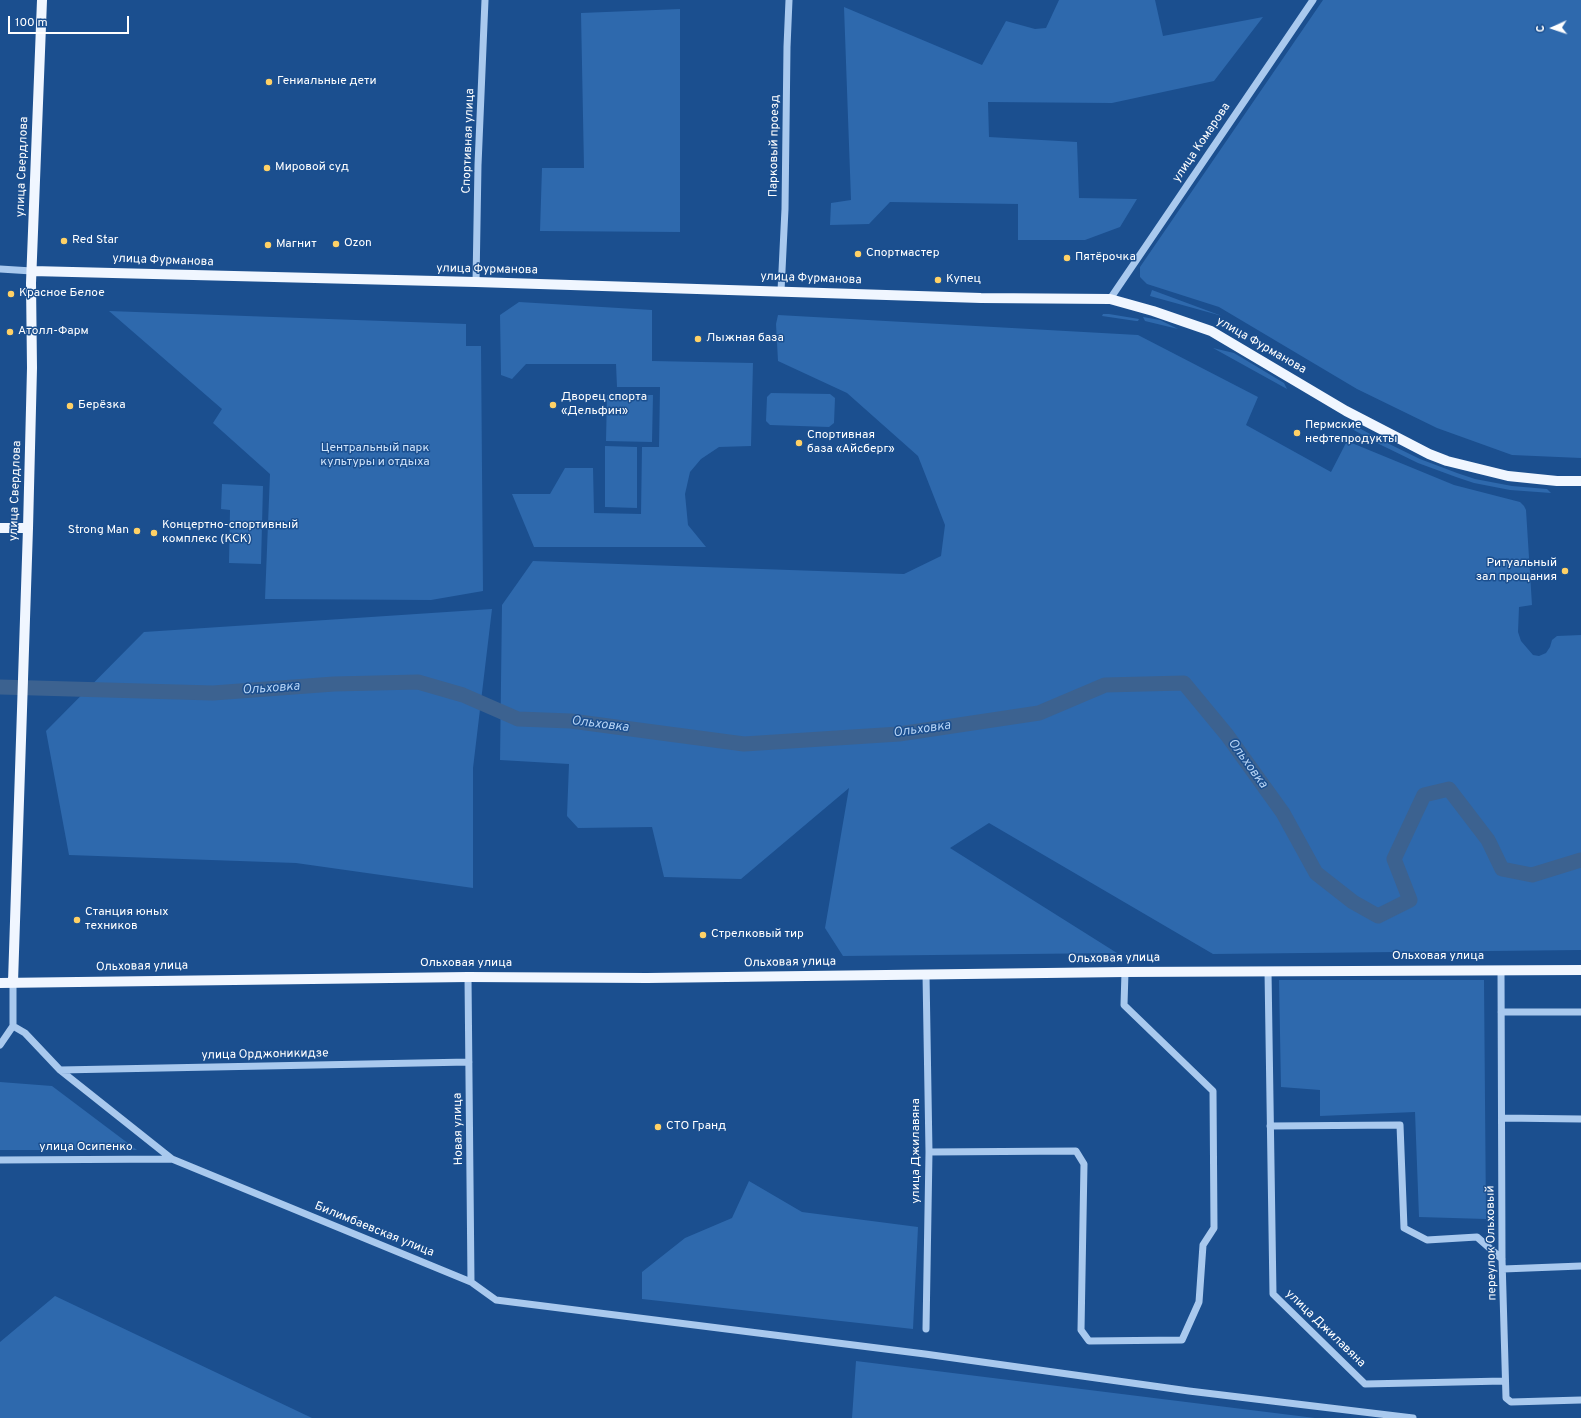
<!DOCTYPE html>
<meta charset="utf-8">
<style>
body{margin:0}
#map{position:relative;width:1581px;height:1418px;overflow:hidden;background:#1b4f8f;font-family:Overpass,sans-serif}
canvas{display:block}
.north{position:absolute;left:1533px;top:8px;width:40px;height:40px;-webkit-text-stroke:3px #1b4f8f;paint-order:stroke;rotate:267deg;font-size:11px;font-weight:700;line-height:16px;text-align:center;color:#fff}
.north::after{content:'';display:block;margin:auto;width:14px;height:18px;background:#fff;clip-path:polygon(50% 0,100% 100%,50% 72%,0 100%)}
.scale{position:absolute;left:8px;top:16px;width:121px;height:18px;box-sizing:border-box;border:2px solid #fff;border-top:0;padding-left:5px;font-size:12px;line-height:14px;white-space:nowrap;color:#fff;-webkit-text-stroke:3px #1b4f8f;paint-order:stroke}
</style>
<div id="map">
<canvas width="1581" height="1418"></canvas>
<div class="north">С</div>
<div class="scale">100 m</div>
</div>
<script>
const context = document.querySelector('canvas').getContext('2d');
context.lineJoin = 'round';
function paint(path, color) { context.fillStyle = color; context.fill(path, 'evenodd'); }
const toPath = rows => new Path2D(rows.map(r => 'M' + r).join(''));
function strokePath(path, color, width, dash) { context.strokeStyle = color; context.lineWidth = width; context.lineCap = dash ? 'butt' : 'round'; context.setLineDash(dash || []); context.stroke(path); }
function label(font, color, halo, rows, align = 'center') {
  context.font = font + ' Overpass,sans-serif'; context.lineWidth = 3; context.setLineDash([]); context.textBaseline = 'middle'; context.strokeStyle = halo; context.fillStyle = color; for (const [text, x, y, turn = 0] of rows) {
    context.save(); context.translate(x, y); context.rotate((+turn || 0) * Math.PI / 180); context.textAlign = isNaN(turn) ? turn : align; if (halo) context.strokeText(text, 0, 0); context.fillText(text, 0, 0); context.restore();
  }
}
paint(toPath([
 [1059,0,1155,0,1163,36,1263,17,1214,81,1112,103,988,102,989,137,1077,142,1079,198,1137,199,1120,227,1085,240,1018,240,1018,204,890,202,869,224,830,225,831,203,851,200,844,7,982,65,1006,21,1035,29,1046,28],
 [1323,0,1581,0,1581,458,1512,455,1437,428,1357,389,1219,307,1147,284,1140,277,1140,267],
 [680,9,680,232,540,231,542,168,584,168,581,13],
 [1152,290,1222,316,1150,296],
 [519,302,652,310,652,361,753,363,751,446,719,447,701,459,690,472,685,494,688,525,706,547,534,547,512,494,550,494,565,468,593,468,594,513,641,514,642,447,659,447,660,387,617,387,616,364,526,364,512,379,501,375,500,315],
 [109,311,466,324,466,346,481,346,483,591,431,600,265,599,270,474,213,423,222,409],
 [1103,314,1109,314,1139,319,1138,321,1136,321,1102,316],
 [778,315,1138,335,1258,397,1246,425,1331,472,1347,441,1454,485,1520,502,1524,506,1526,510,1532,605,1519,607,1518,632,1521,641,1533,655,1539,656,1546,653,1550,647,1552,640,1557,636,1581,635,1581,950,1213,954,989,823,950,848,1117,953,843,956,825,928,849,788,741,879,664,877,652,827,578,828,567,816,569,764,500,760,502,605,533,561,904,574,941,556,945,525,918,456,847,393,778,361,776,324],
 [1143,317,1160,320,1178,329,1145,321],
 [1213,348,1234,353,1284,383,1287,389],
 [771,393,830,394,835,398,834,423,829,427,770,425,766,421,767,397],
 [607,395,653,395,652,442,606,441],
 [1344,422,1350,423,1381,440,1420,459,1457,473,1475,479,1512,486,1547,489,1551,493,1510,490,1474,483,1456,477,1418,463,1379,444,1343,424],
 [605,446,637,447,637,508,605,507],
 [222,484,263,486,261,564,229,563,230,510,221,509],
 [492,609,473,768,473,888,296,863,69,855,46,731,144,632],
 [1279,980,1484,980,1486,1219,1419,1217,1415,1112,1320,1116,1320,1090,1281,1087],
 [0,1082,52,1086,137,1150,0,1150],
 [749,1181,802,1212,918,1227,913,1329,642,1299,642,1272,685,1238,732,1218],
 [55,1296,312,1418,0,1418,0,1342],
 [856,1361,1315,1418,852,1418]
]), '#2e69ad');
strokePath(toPath([
 [0,687,213,693,334,684,418,682,463,695,518,719,571,721,744,744,899,734,1039,713,1105,685,1184,683,1227,735,1283,813,1316,873,1353,902,1378,916,1410,900,1394,859,1424,795,1449,789,1488,840,1502,869,1532,875,1581,860]
]), '#3c6290', 15);
strokePath(toPath([
 [0,269,32,271],
 [476,282,478,165,485,0],
 [781,291,785,209,787,47,789,0],
 [1110,299,1313,0],
 [1501,970,1502,1259,1506,1398,1511,1402,1581,1400],
 [1268,971,1273,1294,1365,1384,1504,1381],
 [468,977,471,1282],
 [1501,1012,1581,1012],
 [13,1026,25,1033,60,1070,172,1159,471,1282,496,1300,925,1354,1189,1391,1413,1418],
 [0,1045,13,1026,13,982],
 [60,1070,469,1062],
 [1502,1118,1581,1119],
 [1270,1126,1400,1125,1404,1228,1427,1240,1477,1237,1502,1259],
 [929,1152,1076,1151,1084,1164,1081,1330,1089,1341,1182,1340,1199,1302,1203,1245,1214,1228,1213,1091,1124,1005,1125,972],
 [0,1160,172,1159],
 [1503,1269,1581,1266],
 [926,1329,929,1152,926,974]
]), '#a9c9ee', 7);
strokePath(toPath([
 [32,271,476,282,981,298,1110,299,1153,311,1211,331,1346,411,1429,454,1447,461,1508,476,1557,481,1581,481],
 [0,528,28,528],
 [13,982,28,528,32,368,31,283,42,0],
 [0,983,468,977,647,978,1125,972,1581,970]
]), '#f0f6ff', 10);
for (const [x, y, r, color] of [
 [269,82,4,"#ffd166"],
 [267,168,4,"#ffd166"],
 [64,241,4,"#ffd166"],
 [336,244,4,"#ffd166"],
 [268,245,4,"#ffd166"],
 [858,254,4,"#ffd166"],
 [1067,258,4,"#ffd166"],
 [938,280,4,"#ffd166"],
 [11,294,4,"#ffd166"],
 [10,332,4,"#ffd166"],
 [698,339,4,"#ffd166"],
 [553,405,4,"#ffd166"],
 [70,406,4,"#ffd166"],
 [1297,433,4,"#ffd166"],
 [799,443,4,"#ffd166"],
 [137,531,4,"#ffd166"],
 [154,533,4,"#ffd166"],
 [1565,571,4,"#ffd166"],
 [77,920,4,"#ffd166"],
 [703,935,4,"#ffd166"],
 [658,1127,4,"#ffd166"]
]) { const dot = new Path2D(); dot.arc(x, y, r, 0, 2 * Math.PI); context.fillStyle = color; context.fill(dot); strokePath(dot, '#1b4f8f', 1.5); }
label('12px', '#fff', '#1b4f8f', [
 ["Гениальные дети",277,82],
 ["Мировой суд",275,168],
 ["Red Star",72,241],
 ["Ozon",344,244],
 ["Магнит",276,245],
 ["Спортмастер",866,254],
 ["Пятёрочка",1075,258],
 ["Купец",946,280],
 ["Красное Белое",19,294],
 ["Атолл-Фарм",18,332],
 ["Лыжная база",706,339],
 ["Дворец спорта",561,398],
 ["«Дельфин»",561,412],
 ["Берёзка",78,406],
 ["Пермские",1305,426],
 ["нефтепродукты",1305,440],
 ["Спортивная",807,436],
 ["база «Айсберг»",807,450],
 ["Концертно-спортивный",162,526],
 ["комплекс (КСК)",162,540],
 ["Strong Man",129,531,"right"],
 ["Ритуальный",1557,564,"right"],
 ["зал прощания",1557,578,"right"],
 ["Станция юных",85,913],
 ["техников",85,927],
 ["Стрелковый тир",711,935],
 ["СТО Гранд",666,1127]
], 'left');
label('12px', '#fff', '#1b4f8f', [
 ["Спортивная улица",469,141,-88],
 ["улица Комарова",1202,143,-56],
 ["Парковый проезд",775,146,-89],
 ["улица Свердлова",23,167,-88],
 ["улица Фурманова",163,261,2],
 ["улица Фурманова",487,270,1],
 ["улица Фурманова",811,279,2],
 ["улица Фурманова",1261,346,30],
 ["улица Свердлова",16,491,-88],
 ["Ольховая улица",1438,957],
 ["Ольховая улица",1114,959,-1],
 ["Ольховая улица",790,963,-1],
 ["Ольховая улица",466,964],
 ["Ольховая улица",142,967,-1],
 ["улица Орджоникидзе",265,1055,-1],
 ["Новая улица",459,1129,-91],
 ["улица Осипенко",86,1148],
 ["улица Джилавяна",917,1151,-90],
 ["Билимбаевская улица",374,1230,22],
 ["переулок Ольховый",1492,1243,-91],
 ["улица Джилавяна",1325,1329,44]
]);
label('12px', '#cfe3fa', '#1b4f8f', [
 ["Центральный парк",375,449],
 ["культуры и отдыха",375,463]
]);
label('italic 13px', '#b5d3f5', '#1b4f8f', [
 ["Ольховка",271,689,-4],
 ["Ольховка",600,725,7],
 ["Ольховка",922,730,-8],
 ["Ольховка",1247,764,54]
]);
</script>
